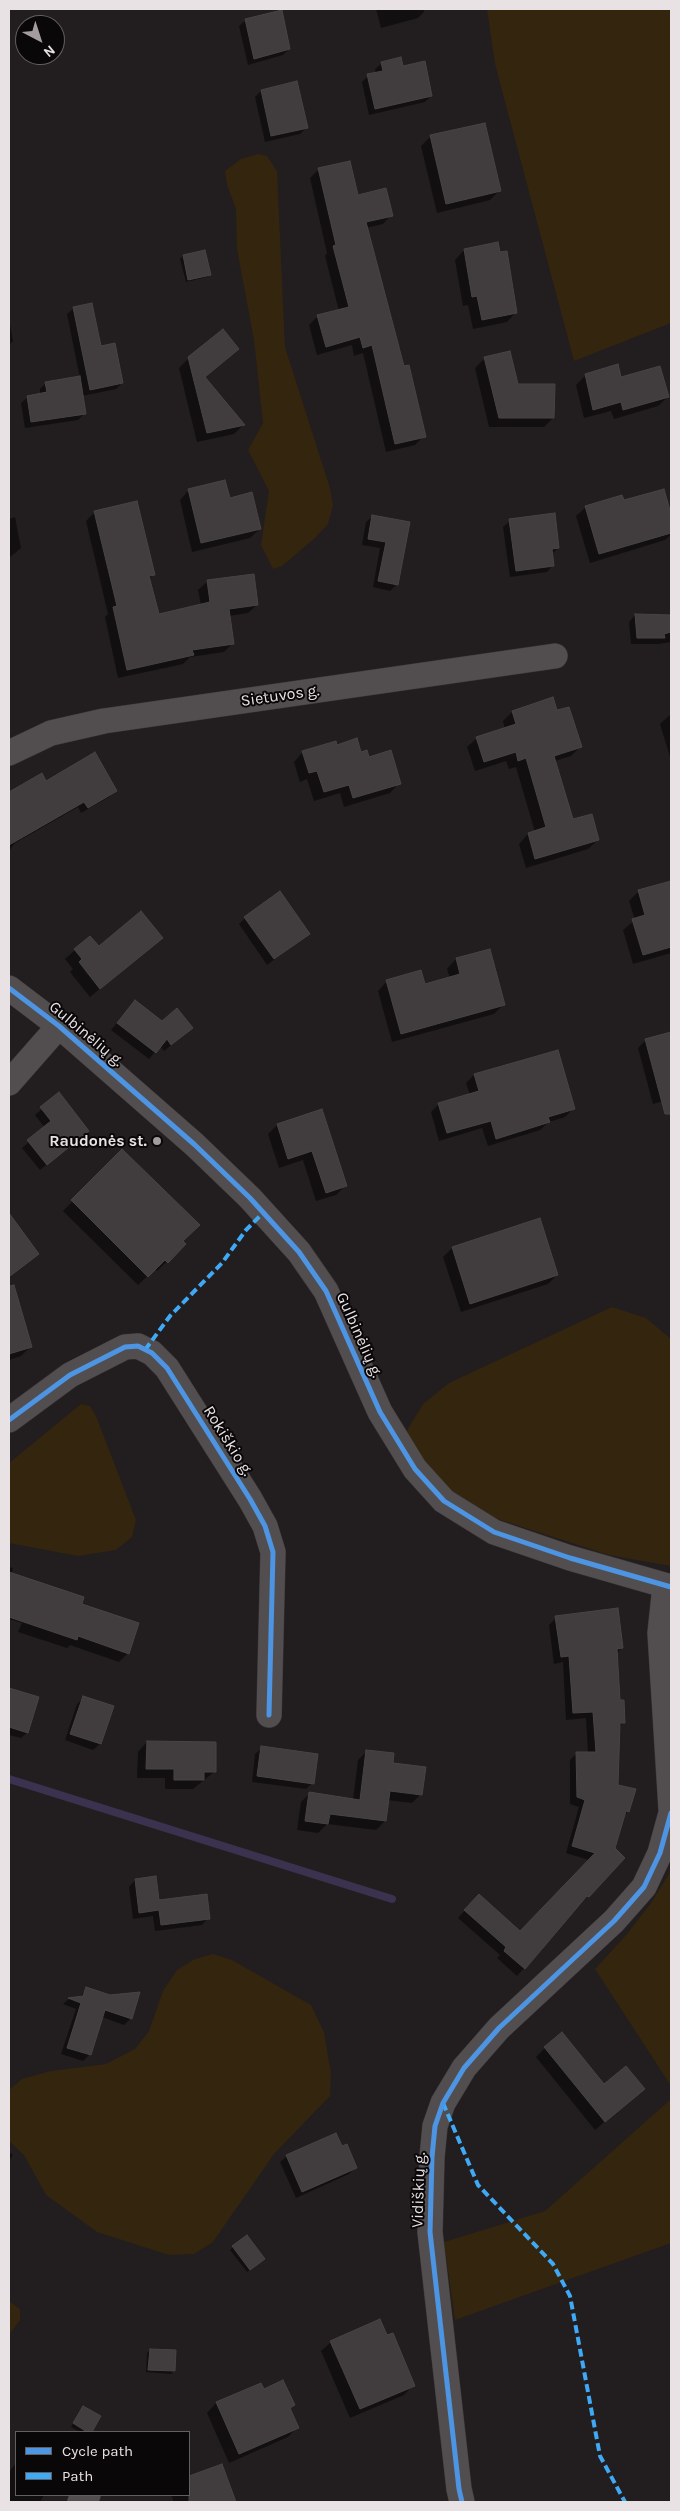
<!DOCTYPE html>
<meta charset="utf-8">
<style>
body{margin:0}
#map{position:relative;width:680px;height:2511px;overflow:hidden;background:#221d1e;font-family:Karla,sans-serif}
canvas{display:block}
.frame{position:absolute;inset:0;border:10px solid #e9e2e4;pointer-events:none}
.legend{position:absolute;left:15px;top:2431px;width:175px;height:65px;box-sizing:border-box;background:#0a0708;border:1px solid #635f60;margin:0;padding:6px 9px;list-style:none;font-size:15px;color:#e9e2e4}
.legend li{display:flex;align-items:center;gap:10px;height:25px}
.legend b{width:25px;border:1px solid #635f60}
.north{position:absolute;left:15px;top:15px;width:50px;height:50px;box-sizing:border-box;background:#0a0708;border:1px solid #635f60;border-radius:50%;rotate:140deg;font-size:14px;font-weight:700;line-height:20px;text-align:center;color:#e9e2e4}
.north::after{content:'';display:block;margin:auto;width:18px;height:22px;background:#a39d9f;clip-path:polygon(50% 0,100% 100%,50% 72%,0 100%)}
</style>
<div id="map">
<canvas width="680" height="2511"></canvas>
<div class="frame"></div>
<ul class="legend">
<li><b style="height:6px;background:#4d94e3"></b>Cycle path</li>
<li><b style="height:6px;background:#3fa9f5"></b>Path</li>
</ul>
<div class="north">N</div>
</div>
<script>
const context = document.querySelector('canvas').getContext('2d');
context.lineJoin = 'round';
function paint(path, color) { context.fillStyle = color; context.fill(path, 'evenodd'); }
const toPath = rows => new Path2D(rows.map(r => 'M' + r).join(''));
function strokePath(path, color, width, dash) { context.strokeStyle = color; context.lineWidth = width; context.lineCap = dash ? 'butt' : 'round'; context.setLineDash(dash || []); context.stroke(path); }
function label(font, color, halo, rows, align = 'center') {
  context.font = font + ' Karla,sans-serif'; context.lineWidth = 4; context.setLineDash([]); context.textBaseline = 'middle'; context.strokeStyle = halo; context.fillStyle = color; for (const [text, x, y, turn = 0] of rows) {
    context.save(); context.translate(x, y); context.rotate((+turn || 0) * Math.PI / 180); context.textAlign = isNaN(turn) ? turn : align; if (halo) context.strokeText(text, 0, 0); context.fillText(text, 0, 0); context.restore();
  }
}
paint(toPath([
 [487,9,671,9,671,323,574,361,495,64],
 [258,154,267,156,277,171,285,347,330,488,333,506,328,524,315,538,282,566,273,569,261,545,269,491,248,450,263,423,254,340,237,249,236,209,227,185,225,171,241,159],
 [612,1307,646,1318,671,1339,671,1566,609,1555,476,1512,440,1484,406,1432,423,1404,449,1383],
 [81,1404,90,1406,96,1416,136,1520,132,1537,116,1550,78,1556,9,1543,9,1463],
 [671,1864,671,2086,595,1969,627,1934,651,1903,669,1874],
 [213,1954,232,1960,311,2005,324,2032,331,2073,330,2096,274,2154,213,2242,194,2254,169,2255,97,2232,46,2195,24,2155,9,2141,9,2090,22,2079,51,2071,106,2064,135,2049,149,2031,163,1991,177,1970,195,1959],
 [671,2099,671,2243,455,2320,444,2242,545,2211],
 [9,2301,20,2309,20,2320,9,2335]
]), '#34250e');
paint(toPath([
 [376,9,424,9,424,12,418,18,381,28],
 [246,20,289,49,283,55,248,65,239,26],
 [382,63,402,68,431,96,425,102,369,115,362,82,368,76,376,74,375,69],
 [261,91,306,128,300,134,265,142,255,97],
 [431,136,499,191,490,200,437,213,421,146],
 [319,169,357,196,391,215,383,224,366,228,424,436,415,445,386,452,363,353,354,356,352,345,317,355,309,325,318,316,339,311,325,256,327,253,310,178],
 [464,250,516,312,507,322,473,329,468,305,463,306,455,260],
 [183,256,210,274,207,277,186,282,180,259],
 [74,308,122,383,116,389,82,396,85,413,78,420,25,428,21,403,28,397,40,395,40,389,46,383,80,378,67,314],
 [9,319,13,341,9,345],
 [238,349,204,378,243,425,234,434,197,442,179,368,189,358],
 [485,358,553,418,544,427,489,427,475,368],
 [586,375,621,378,668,397,658,406,614,419,611,411,584,418,576,385],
 [189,490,229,499,260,529,250,538,192,552,180,500],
 [663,490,671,518,671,535,665,540,590,563,576,516,586,507,623,502],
 [95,512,153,575,148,580,158,616,201,605,198,590,207,582,253,575,257,605,248,613,229,616,233,643,224,652,190,657,183,664,118,678,105,617,108,614,86,521],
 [373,516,409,523,397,584,390,591,373,587,380,548,362,545,366,522],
 [15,517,21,548,9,558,9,519],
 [510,521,558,548,552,554,553,565,547,572,510,577,503,527],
 [635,615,671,616,671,642,659,644,631,644,629,622],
 [552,699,556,712,580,747,571,756,555,761,572,820,598,840,588,849,526,868,519,844,528,834,535,832,516,767,509,769,506,761,475,771,467,747,477,738,505,729,503,721,512,712],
 [671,714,671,760,660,724],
 [336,746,360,754,399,783,390,793,344,807,340,793,314,801,307,779,300,782,294,762,303,752],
 [41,774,46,782,116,791,109,797,81,813,78,807,15,843,9,851,9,793],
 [671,882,671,953,633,964,623,930,635,920,629,901,639,891],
 [245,918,309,934,267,965,239,924],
 [161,938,90,997,70,972,73,969,65,959,75,950],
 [456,959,504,1004,494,1014,392,1042,378,991,387,981,424,986,450,978,447,969],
 [135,1002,162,1022,185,1034,164,1051,160,1046,149,1059,111,1030],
 [671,1033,671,1099,653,1104,638,1048,646,1040],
 [474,1075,573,1109,565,1117,549,1122,540,1130,488,1146,482,1128,439,1141,431,1112,439,1104,470,1095,466,1083],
 [59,1094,88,1131,40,1170,22,1148,45,1128,35,1115],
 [322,1110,346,1185,336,1195,316,1201,303,1160,279,1168,268,1134,277,1125],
 [122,1151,185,1244,157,1271,155,1269,138,1285,63,1211],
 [11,1218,38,1254,9,1278,9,1219],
 [452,1248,557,1275,548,1284,461,1312,443,1257],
 [20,1309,31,1346,21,1356,9,1360,9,1312],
 [9,1567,13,1568,11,1574,80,1605,128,1653,119,1662,70,1645,67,1648,18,1632,22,1623,9,1619],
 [556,1618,622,1648,616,1654,619,1702,624,1722,618,1728,617,1786,628,1812,623,1816,588,1896,517,1976,497,1958,500,1955,458,1918,472,1902,520,1932,589,1860,566,1853,579,1807,570,1804,570,1760,577,1753,588,1753,586,1718,566,1720,563,1662,554,1664,549,1625],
 [10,1689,38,1698,27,1733,21,1738,9,1735],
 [84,1698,112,1707,100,1744,93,1750,65,1740,77,1704],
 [147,1742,214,1772,193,1789,165,1789,165,1778,137,1778,138,1752],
 [262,1748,312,1783,306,1789,252,1782,255,1754],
 [367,1751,391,1764,421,1794,412,1803,387,1800,385,1821,376,1830,327,1824,318,1833,297,1830,301,1802,310,1793,353,1800,358,1760],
 [155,1878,158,1901,208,1918,202,1925,155,1931,153,1916,133,1919,129,1887,135,1880],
 [87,1988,131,2018,124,2025,102,2017,90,2054,83,2061,61,2054,76,2009,63,2004,69,1999,79,1998],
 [545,2048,604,2086,643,2089,595,2130,536,2057],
 [341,2148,356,2167,349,2174,296,2198,280,2162,287,2156],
 [9,2152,13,2155,9,2161],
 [233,2247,261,2261,247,2272,230,2250],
 [386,2337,413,2385,404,2395,350,2418,321,2351,331,2342],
 [150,2350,174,2371,171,2374,146,2372,147,2353],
 [261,2384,263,2390,293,2405,289,2409,297,2427,288,2437,229,2463,207,2413,216,2403],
 [83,2407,99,2417,90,2432,80,2432,71,2427],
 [16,2463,16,2495,44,2495,40,2502,9,2502,9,2472],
 [221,2466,234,2502,174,2502,171,2495,189,2495,189,2477]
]), '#0007');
strokePath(toPath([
 [9,1779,392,1899]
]), '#3b3250', 8);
const building = toPath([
 [282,10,290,49,254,59,245,19,282,10],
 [401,57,403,66,425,61,432,96,375,109,367,74,383,71,381,62,401,57],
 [297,81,308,128,271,136,261,90,297,81],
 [485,123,501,191,446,204,430,135,485,123],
 [350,161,358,195,386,188,393,216,366,222,404,366,409,365,426,437,395,444,372,345,363,348,360,337,326,347,317,315,349,307,333,246,336,245,318,168,350,161],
 [498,242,500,252,507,251,517,313,482,320,477,296,472,297,464,249,498,242],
 [205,250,211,275,188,280,183,255,205,250],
 [92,303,101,346,115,343,123,383,90,390,73,307,92,303],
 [223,329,239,349,205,377,245,425,207,433,188,357,223,329],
 [510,351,518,384,555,384,554,418,499,418,484,357,510,351],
 [618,364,621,377,660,366,669,397,623,410,621,402,593,410,585,374,618,364],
 [80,376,86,414,31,422,27,396,47,392,45,382,80,376],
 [225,480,230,498,252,492,261,529,201,543,188,489,225,480],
 [664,489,671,514,671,533,599,554,585,506,622,495,624,500,664,489],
 [137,501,155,575,149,576,159,614,210,602,207,580,254,574,258,605,229,609,234,644,192,650,194,655,127,670,113,607,117,606,94,511,137,501],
 [555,513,559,548,552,549,554,566,516,571,509,519,555,513],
 [372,515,410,522,398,585,378,581,386,542,368,539,372,515],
 [635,614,671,615,671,632,664,634,665,638,637,638,635,614],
 [553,697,557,710,569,707,582,747,554,756,573,819,592,814,599,840,535,859,528,833,546,827,526,758,518,761,516,752,484,762,476,737,516,724,512,711,553,697],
 [357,738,361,752,367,750,369,757,391,750,401,784,353,798,349,785,324,792,317,771,309,773,302,751,336,741,337,745,357,738],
 [95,752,117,791,88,808,84,802,9,845,9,792,42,773,46,781,95,752],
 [671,881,671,947,643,955,632,919,645,915,638,890,671,881],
 [280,891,310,934,274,959,244,917,280,891],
 [141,911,163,938,100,989,79,962,82,959,74,949,90,936,99,946,141,911],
 [490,949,505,1005,401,1034,386,980,421,970,425,984,460,974,456,958,490,949],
 [135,1000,162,1021,177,1008,193,1028,171,1045,167,1039,156,1053,117,1023,135,1000],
 [671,1032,671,1114,665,1114,645,1039,671,1032],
 [558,1050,575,1109,548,1117,550,1122,496,1139,491,1121,447,1133,438,1103,479,1091,474,1074,558,1050],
 [59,1092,89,1131,47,1165,27,1140,51,1121,40,1107,59,1092],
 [322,1109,347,1186,326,1193,312,1151,288,1159,277,1124,322,1109],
 [122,1149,200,1225,183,1241,186,1244,168,1263,165,1260,148,1277,71,1200,122,1149],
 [9,1213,39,1254,9,1277,9,1213],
 [540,1218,558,1275,470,1304,452,1247,540,1218],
 [14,1285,32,1347,9,1354,9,1286,14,1285],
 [9,1572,84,1597,82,1604,139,1623,129,1654,78,1636,77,1640,9,1617,9,1572],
 [618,1608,623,1648,617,1649,620,1700,624,1700,625,1723,620,1723,618,1785,636,1789,629,1812,626,1811,615,1848,625,1858,589,1897,587,1896,525,1969,504,1951,506,1947,464,1910,479,1894,520,1931,595,1853,572,1846,585,1800,577,1797,576,1752,596,1752,593,1712,573,1713,569,1656,561,1657,555,1616,618,1608],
 [9,1688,39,1697,28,1733,9,1727,9,1688],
 [83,1696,114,1706,101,1744,70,1734,83,1696],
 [147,1741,216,1742,216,1772,204,1772,204,1780,174,1780,174,1769,146,1769,147,1741],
 [261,1746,318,1754,314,1784,257,1776,261,1746],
 [366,1750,394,1753,393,1763,426,1767,422,1795,390,1791,386,1821,330,1814,328,1824,305,1821,309,1792,360,1800,366,1750],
 [156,1876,159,1900,207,1894,210,1919,161,1925,159,1910,139,1913,135,1879,156,1876],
 [86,1987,110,1995,140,1992,132,2019,105,2010,91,2055,67,2048,81,2003,68,1998,83,1996,86,1987],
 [562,2032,604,2084,626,2066,645,2089,605,2122,544,2047,562,2032],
 [336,2133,342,2146,347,2144,357,2168,302,2192,286,2155,336,2133],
 [247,2235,265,2259,250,2270,232,2246,247,2235],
 [380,2319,387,2335,393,2333,415,2386,360,2409,330,2341,380,2319],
 [150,2349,176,2350,175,2371,148,2370,150,2349],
 [283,2380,295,2405,290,2408,299,2428,239,2454,216,2402,261,2383,264,2389,283,2380],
 [83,2406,101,2416,92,2432,87,2432,73,2423,83,2406],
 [222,2464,236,2502,189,2502,189,2476,222,2464]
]);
paint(building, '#413c3e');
strokePath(building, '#484446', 1);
const minor = toPath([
 [9,753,51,733,104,721,555,656],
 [9,988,59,1026,195,1145,250,1198,299,1252,326,1291,380,1412,415,1469,444,1501,494,1532,570,1558,671,1587],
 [9,1083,59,1026],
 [9,1420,70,1375,125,1347,138,1346,152,1353,167,1368,250,1499,265,1526,273,1552,269,1715],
 [665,1586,660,1633,671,1809],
 [80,2502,88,2495],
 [462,2502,459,2489,430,2232,432,2157,435,2126,443,2103,464,2068,499,2028,614,1921,644,1887,660,1853,671,1813]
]);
strokePath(minor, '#3b3738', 26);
strokePath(minor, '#524e4f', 25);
strokePath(toPath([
 [145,1350,170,1316,222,1263,246,1230,263,1213],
 [443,2103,478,2185,553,2264,570,2296,600,2456,625,2502]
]), '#3fa9f5', 4, [8, 4]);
strokePath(toPath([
 [9,988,59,1026,195,1145,250,1198,299,1252,326,1291,380,1412,415,1469,444,1501,494,1532,570,1558,671,1587],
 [9,1420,70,1375,125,1347,138,1346,152,1353,167,1368,250,1499,265,1526,273,1552,269,1715],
 [462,2502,459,2489,430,2232,432,2157,435,2126,443,2103,464,2068,499,2028,614,1921,644,1887,660,1853,671,1813]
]), '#4d94e3', 5);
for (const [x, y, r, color] of [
 [157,1141,5,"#a39d9f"]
]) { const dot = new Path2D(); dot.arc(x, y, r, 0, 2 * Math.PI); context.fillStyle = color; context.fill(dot); strokePath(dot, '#0a0708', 2); }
label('16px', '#e9e2e4', '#0a0708', [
 ["Sietuvos g.",280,696,-8],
 ["Gulbinėlių g.",86,1034,40],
 ["Gulbinėlių g.",359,1335,66],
 ["Rokiškio g.",228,1441,58],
 ["Vidiškių g.",419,2190,-88]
]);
label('bold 16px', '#e9e2e4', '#0a0708', [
 ["Raudonės st.",147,1141]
], 'right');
</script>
